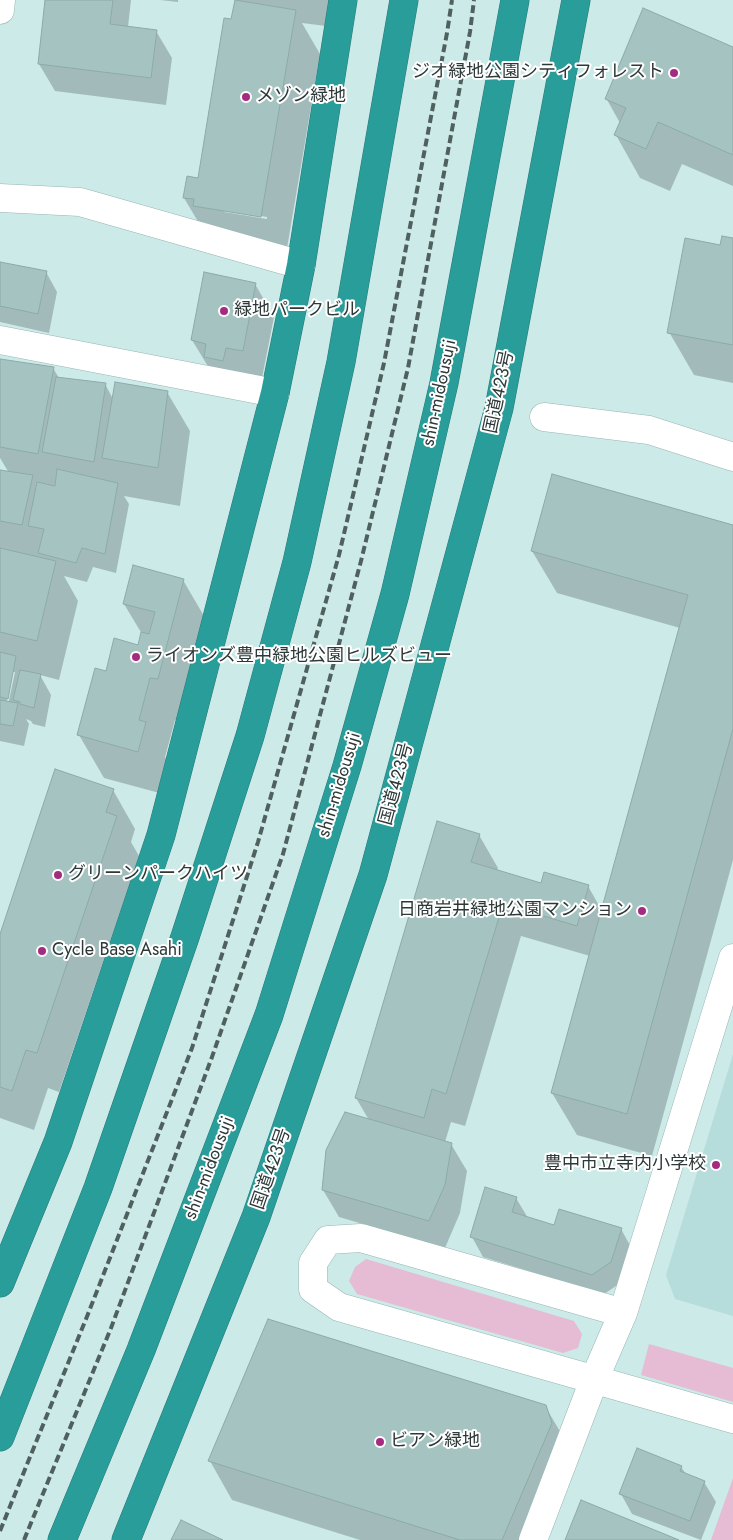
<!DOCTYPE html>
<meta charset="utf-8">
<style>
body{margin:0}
canvas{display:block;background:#cbeae8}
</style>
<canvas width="733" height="1540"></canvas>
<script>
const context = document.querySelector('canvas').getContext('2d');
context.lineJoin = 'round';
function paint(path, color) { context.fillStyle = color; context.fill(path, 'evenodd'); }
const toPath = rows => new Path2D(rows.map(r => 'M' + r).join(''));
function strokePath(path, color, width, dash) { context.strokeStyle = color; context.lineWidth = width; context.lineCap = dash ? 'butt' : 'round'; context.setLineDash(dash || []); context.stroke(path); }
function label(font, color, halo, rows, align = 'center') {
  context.font = font + ' Jost,"Noto Sans JP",sans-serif'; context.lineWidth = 4; context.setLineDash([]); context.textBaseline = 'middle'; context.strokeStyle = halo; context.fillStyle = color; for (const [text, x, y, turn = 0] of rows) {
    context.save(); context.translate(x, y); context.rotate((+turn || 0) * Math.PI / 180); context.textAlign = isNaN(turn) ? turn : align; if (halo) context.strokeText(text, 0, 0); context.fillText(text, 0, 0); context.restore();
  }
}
paint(toPath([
 [733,1054,733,1316,675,1299,666,1275]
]), '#b6dddb');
paint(toPath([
 [366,1259,574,1321,582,1334,578,1348,563,1353,357,1294,349,1281,355,1267],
 [649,1344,733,1368,733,1402,641,1375],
 [733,1478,733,1540,711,1540]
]), '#e5bcd4');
paint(toPath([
 [47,0,131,0,128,27,156,31,172,58,166,105,55,91,39,64],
 [160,0,178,0,178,2],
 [237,0,338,0,334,27,302,23,320,54,285,260,209,240,184,198,199,179,238,2],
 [224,210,267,217,267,219,224,212],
 [733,48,733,186,682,164,670,191,640,178,616,135,620,123,606,98],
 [733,239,733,383,694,375,669,332,721,247],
 [0,263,46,272,57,292,49,333,0,322],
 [255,284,274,317,261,383,212,373,192,340],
 [0,360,53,368,59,378,105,384,113,399,167,392,190,431,180,506,124,496,129,504,116,573,93,567,87,582,64,576,78,601,59,680,40,675,51,695,45,727,33,724,31,721,26,719,29,724,24,746,0,741,0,743,0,471,9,473,0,458],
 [12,672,15,672,8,705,6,705],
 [733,526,733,860,652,1156,577,1135,552,1093,590,956,521,936,465,1126,451,1122,445,1142,451,1144,467,1171,460,1213,445,1248,339,1217,323,1190,369,1120,356,1098,479,835,498,868,497,871,542,884,588,886,602,911,680,628,557,593,532,551],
 [183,580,208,623,182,722,175,720,165,757,170,766,163,794,104,778,79,735,106,672,139,646,142,634,124,604],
 [113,790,135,829,131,842,139,856,59,1092,48,1088,34,1130,0,1118,0,938],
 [516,1198,528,1218,555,1226,621,1229,632,1249,622,1282,604,1294,483,1257,472,1237],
 [545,1406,568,1445,541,1540,360,1540,232,1500,210,1461],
 [681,1467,686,1474,704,1482,716,1502,701,1540,632,1514,621,1494]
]), '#0003');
const building = toPath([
 [45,0,113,0,110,24,157,30,151,78,38,64,45,0],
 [235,0,296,10,261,217,193,206,194,199,183,198,187,176,198,178,224,18,231,19,235,0],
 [643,8,733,47,733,155,658,122,646,149,614,135,626,108,605,99,643,8],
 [722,236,733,238,733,345,667,333,685,238,720,245,722,236],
 [0,262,47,271,38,314,0,306,0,262],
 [204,272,256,283,243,351,226,348,223,361,204,357,206,344,191,340,204,272],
 [0,359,54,367,38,454,0,447,0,359],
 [56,377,106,383,94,462,42,452,56,377],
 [115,382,168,391,158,468,102,458,115,382],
 [57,469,118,483,105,554,82,548,76,563,38,553,44,529,28,526,37,482,55,486,57,469],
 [0,470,33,475,22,525,0,521,0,470],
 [552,474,733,525,733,729,627,1114,551,1093,688,595,531,551,552,474],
 [0,548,56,561,37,641,0,632,0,548],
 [133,565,184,579,158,679,150,678,139,720,146,722,138,752,77,735,95,668,106,671,114,638,138,645,141,632,149,634,155,612,123,604,133,565],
 [0,652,16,656,8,699,0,697,0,652],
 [20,670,41,674,34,708,20,704,20,702,13,700,20,670],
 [0,700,18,703,13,726,0,724,0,700],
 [55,769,114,789,106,812,117,816,37,1053,26,1050,12,1091,0,1087,0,934,55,769],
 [437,821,480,834,471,862,541,883,544,872,589,885,577,926,503,904,446,1094,432,1089,424,1118,355,1098,437,821],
 [345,1112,452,1143,445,1185,429,1221,322,1190,326,1150,345,1112],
 [485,1187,517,1197,512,1212,554,1225,559,1209,622,1228,611,1262,592,1275,470,1237,485,1187],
 [268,1319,546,1405,552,1423,502,1540,460,1540,208,1461,268,1319],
 [637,1448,682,1466,680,1471,705,1481,690,1521,619,1494,637,1448],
 [581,1500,679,1540,565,1540,581,1500],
 [181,1520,223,1540,171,1540,181,1520]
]);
paint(building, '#a5c3c1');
strokePath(building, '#8caaa8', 1);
const minor = toPath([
 [0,10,1,0],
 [0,198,80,202,301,265],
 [0,340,275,393],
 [544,417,649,430,733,457],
 [623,1313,361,1238,328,1240,313,1263,313,1289,339,1307,733,1419],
 [533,1540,594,1380,623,1313,733,958]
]);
const highway = toPath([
 [0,1283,58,1142,161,835,275,393,301,265,343,0],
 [0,1437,98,1188,185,937,250,736,297,562,341,362,404,0],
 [62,1540,141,1350,269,1015,347,766,395,594,444,383,515,0],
 [126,1540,256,1217,373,875,499,408,576,0]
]);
strokePath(minor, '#97b5b3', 29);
strokePath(highway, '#2a7a78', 29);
strokePath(minor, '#fff', 28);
strokePath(highway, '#299d9a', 28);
strokePath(toPath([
 [0,1531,88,1314,192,1048,258,842,339,555,384,363,447,33,452,0],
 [24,1540,111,1328,212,1057,283,854,361,561,408,368,470,32,474,0]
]), '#50605f', 4, [8, 4]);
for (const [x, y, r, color] of [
 [674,73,5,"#a52b80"],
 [246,97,5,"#a52b80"],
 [224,311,5,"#a52b80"],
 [136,657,5,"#a52b80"],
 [58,875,5,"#a52b80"],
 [642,911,5,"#a52b80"],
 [42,951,5,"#a52b80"],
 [716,1165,5,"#a52b80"],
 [380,1442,5,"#a52b80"]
]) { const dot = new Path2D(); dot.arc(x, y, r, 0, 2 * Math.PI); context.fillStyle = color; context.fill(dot); strokePath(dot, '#fff', 2); }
label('18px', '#2d3938', '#fff', [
 ["ジオ緑地公園シティフォレスト",664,73,"right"],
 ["メゾン緑地",256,97],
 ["緑地パークビル",234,311],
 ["ライオンズ豊中緑地公園ヒルズビュー",146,657],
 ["グリーンパークハイツ",68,875],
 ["日商岩井緑地公園マンション",632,911,"right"],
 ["Cycle Base Asahi",52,951],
 ["豊中市立寺内小学校",706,1165,"right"],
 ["ビアン緑地",390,1442]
], 'left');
label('18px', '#2d3938', '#fff', [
 ["国道423号",500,392,-78],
 ["shin-midousuji",440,393,-78],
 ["国道423号",397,784,-75],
 ["shin-midousuji",340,785,-73],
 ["shin-midousuji",210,1168,-69],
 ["国道423号",272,1169,-71]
]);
</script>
